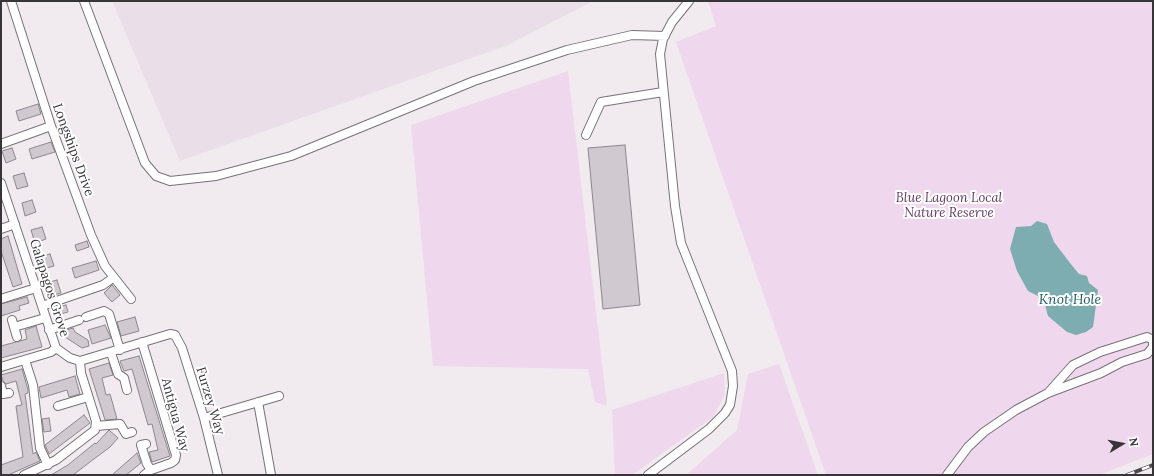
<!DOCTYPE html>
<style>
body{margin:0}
#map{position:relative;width:1154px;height:476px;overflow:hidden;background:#f1ebf0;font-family:Lora,serif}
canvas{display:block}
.frame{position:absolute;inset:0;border:2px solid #373537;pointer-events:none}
.north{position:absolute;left:1102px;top:424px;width:40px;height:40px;-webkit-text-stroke:3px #fff;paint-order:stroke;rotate:80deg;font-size:11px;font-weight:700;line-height:16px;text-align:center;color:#373537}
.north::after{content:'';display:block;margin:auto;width:14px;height:18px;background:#373537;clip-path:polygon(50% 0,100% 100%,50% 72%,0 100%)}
</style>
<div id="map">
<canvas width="1154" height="476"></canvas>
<div class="frame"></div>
<div class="north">N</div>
</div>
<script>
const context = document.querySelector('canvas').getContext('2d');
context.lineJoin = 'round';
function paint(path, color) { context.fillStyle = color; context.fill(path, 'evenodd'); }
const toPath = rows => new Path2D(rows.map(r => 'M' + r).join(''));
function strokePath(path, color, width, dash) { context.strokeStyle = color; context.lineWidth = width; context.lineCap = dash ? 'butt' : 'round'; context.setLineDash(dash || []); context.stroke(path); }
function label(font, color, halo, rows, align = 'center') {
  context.font = font + ' Lora,serif'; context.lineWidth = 4; context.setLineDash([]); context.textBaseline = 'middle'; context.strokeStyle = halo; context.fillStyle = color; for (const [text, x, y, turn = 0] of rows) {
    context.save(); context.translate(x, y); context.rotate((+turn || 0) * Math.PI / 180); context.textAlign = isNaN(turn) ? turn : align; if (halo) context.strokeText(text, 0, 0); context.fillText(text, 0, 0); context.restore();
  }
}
paint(toPath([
 [112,1,593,1,508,45,180,161]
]), '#eadee9');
paint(toPath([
 [708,1,1153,1,1153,454,1099,475,826,475,676,42,716,26],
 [568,71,607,406,595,402,588,369,433,366,411,125],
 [779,364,818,475,686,475,737,430,748,374],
 [724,373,725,395,713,417,632,475,615,475,612,410]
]), '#efd7ed');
paint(toPath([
 [1037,221,1047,224,1054,242,1070,263,1079,274,1087,276,1089,283,1098,290,1093,327,1086,332,1076,335,1067,332,1048,316,1044,301,1038,296,1028,291,1017,271,1010,249,1016,227,1031,226]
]), '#7dacb1');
const building = toPath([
 [38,104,41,114,19,121,16,111,38,104],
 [51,142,55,152,32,159,29,149,51,142],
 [625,145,640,305,603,309,588,148,625,145],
 [12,148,16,159,6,163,2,151,12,148],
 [24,173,28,186,17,189,13,176,24,173],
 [32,200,36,212,25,216,22,203,32,200],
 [42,227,46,239,35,243,31,230,42,227],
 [8,236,22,284,13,287,1,251,1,239,8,236],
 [87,241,89,247,77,251,75,245,87,241],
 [50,254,54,266,43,269,39,257,50,254],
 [96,261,99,270,75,278,72,268,96,261],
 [57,280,61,293,50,296,47,283,57,280],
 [112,285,120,295,112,302,104,293,112,285],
 [27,297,29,303,19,306,20,310,1,316,1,304,27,297],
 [66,305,68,312,57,315,55,308,66,305],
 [135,317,139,331,121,336,117,322,135,317],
 [105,325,111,338,92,344,88,330,105,325],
 [36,326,42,347,1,358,1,346,27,339,25,330,36,326],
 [73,328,75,332,88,340,89,346,82,348,65,337,63,331,73,328],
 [139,356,170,456,152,462,149,452,158,450,152,424,148,425,132,369,124,371,120,361,139,356],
 [109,363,113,375,102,378,106,395,110,394,117,419,105,420,89,369,109,363],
 [22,369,28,390,28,393,25,394,33,454,36,452,40,461,8,475,1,475,1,465,23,457,16,406,22,405,16,381,6,384,3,381,1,375,22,369],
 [75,376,80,394,69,397,67,390,41,398,39,387,75,376],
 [84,415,90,423,49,454,45,445,84,415],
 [49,418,51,431,44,432,42,419,49,418],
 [109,430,118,438,110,447,90,462,73,475,51,475,68,465,95,443,96,444,109,430],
 [137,453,141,463,126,475,112,475,137,453]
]);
paint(building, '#d0cad0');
strokePath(building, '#8d878d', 1);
const minor = toPath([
 [11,1,51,126,91,235,105,266,131,299],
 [84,1,145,163,156,176,170,181,216,176,291,156,474,81,567,50,632,35,665,36],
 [586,135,601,102,663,92],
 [1,144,51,126],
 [1,183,56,348,70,358,80,361,170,334,175,335,182,348,204,418,218,475],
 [1,229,15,224],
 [1,299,36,288],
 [42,306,103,285,113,278],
 [86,317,104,311,109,314,120,350],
 [12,320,17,337],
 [14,327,45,318],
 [49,330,79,320],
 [142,342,176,455,175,460,171,463,151,470,144,475],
 [111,353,118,374,124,378,127,390],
 [25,360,33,385,40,448,48,465],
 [1,367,51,352,56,348],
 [1,386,3,394,9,393],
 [258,402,271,475],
 [58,406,88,397],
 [204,418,279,396],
 [96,426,120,424,126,434,132,432],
 [146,444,141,445,147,464,151,470],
 [24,475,56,460,95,430,96,421,81,373,80,361],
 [648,475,709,429,725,413,730,405,733,386,732,371,681,243,675,206,660,54,663,39,672,22,689,1],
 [947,475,968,447,984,432,1016,410,1048,393,1101,373,1122,362,1147,354,1153,347,1153,340,1147,337,1100,352,1073,365,1048,393]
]);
strokePath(minor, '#787277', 10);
strokePath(minor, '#fff', 8);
const rail = toPath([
 [1127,475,1153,465]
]);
strokePath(rail, '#4c494c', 4);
strokePath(rail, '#fff', 2.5, [8]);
label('13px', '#373537', '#fff', [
 ["Longships Drive",73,150,70],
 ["Galapagos Grove",49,288,72],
 ["Furzey Way",210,401,73],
 ["Antigua Way",175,415,75]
]);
label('italic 13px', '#633b62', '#fff', [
 ["Blue Lagoon Local",949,198],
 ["Nature Reserve",949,213]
]);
label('italic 14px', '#1c5d64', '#fff', [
 ["Knot Hole",1070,300]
]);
</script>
